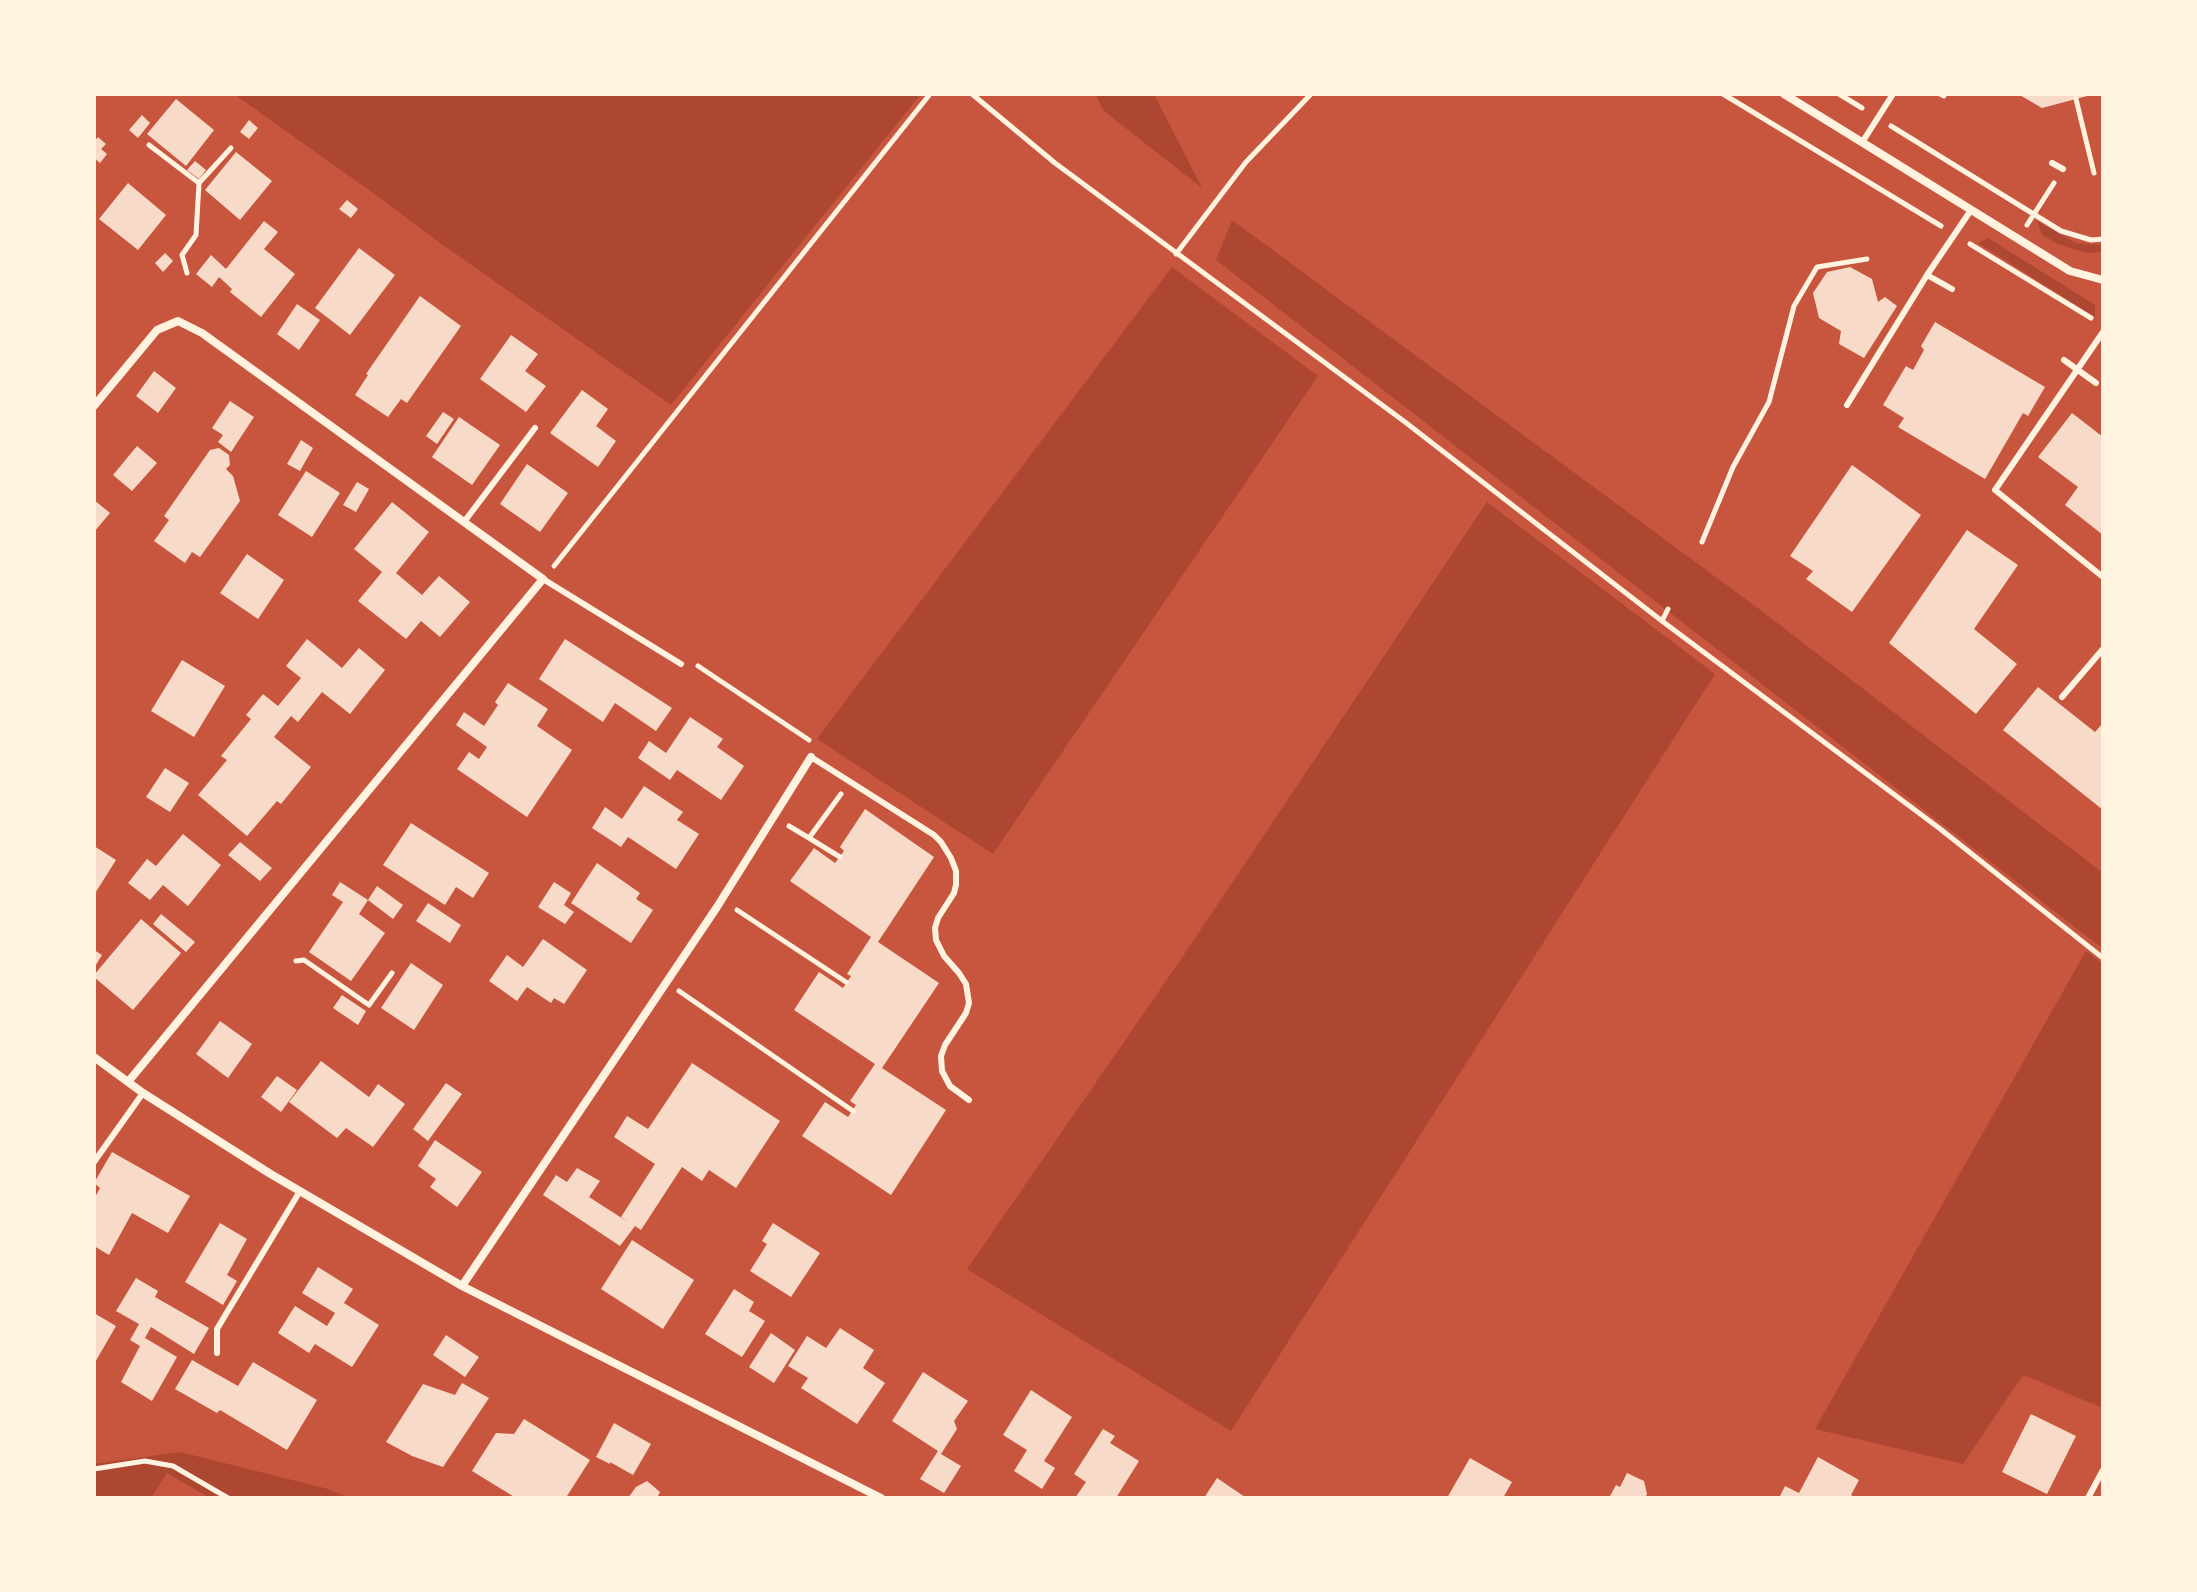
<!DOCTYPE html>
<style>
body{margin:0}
#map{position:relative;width:2197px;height:1592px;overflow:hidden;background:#c8553d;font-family:"Fira Sans",sans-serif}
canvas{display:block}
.frame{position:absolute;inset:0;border:96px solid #fff3e0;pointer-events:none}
</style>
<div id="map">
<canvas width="2197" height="1592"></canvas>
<div class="frame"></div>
</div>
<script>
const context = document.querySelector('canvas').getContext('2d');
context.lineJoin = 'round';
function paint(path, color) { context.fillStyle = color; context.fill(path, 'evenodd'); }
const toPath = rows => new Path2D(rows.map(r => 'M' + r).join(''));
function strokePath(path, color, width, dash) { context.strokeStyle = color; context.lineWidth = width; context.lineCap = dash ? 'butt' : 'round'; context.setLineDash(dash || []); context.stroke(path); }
paint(toPath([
 [234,94,921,94,671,405,440,243,376,195],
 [1095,94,1154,94,1202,188,1104,111],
 [1232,220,1759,609,2103,873,2103,949,1216,260],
 [2037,221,2076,243,2103,245,2103,252,2086,253,2058,244,2042,235],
 [1988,238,2095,305,2095,317,1978,243],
 [1172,267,1318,376,993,854,817,739],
 [1487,502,1715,674,1231,1431,967,1269,1175,968],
 [2086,951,2103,964,2103,1408,2023,1375,1963,1464,1815,1429],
 [180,1452,328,1489,349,1498,210,1498,167,1473,151,1498,94,1498,94,1464]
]), '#ae4732');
paint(toPath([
 [2018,94,2091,94,2091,95,2042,108],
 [176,99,214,130,186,166,147,134],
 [142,115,150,123,138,138,129,130],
 [249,120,258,128,249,139,240,132],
 [98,137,106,144,101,149,107,154,100,163,94,158,94,142],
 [236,152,272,181,240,220,205,190],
 [195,161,206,170,199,179,187,170],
 [128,183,166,215,138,250,99,219],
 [347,200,358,209,351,218,339,209],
 [264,221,278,232,264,249,295,274,261,317,230,292,232,289,219,277,212,287,196,274,211,255,226,269],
 [359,248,395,275,350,335,315,308],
 [165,253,173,261,163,272,155,263],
 [1850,267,1872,279,1878,302,1885,297,1897,306,1864,358,1839,344,1841,331,1819,318,1813,293,1827,272],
 [420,296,461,326,407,403,401,399,388,417,355,395,368,375,366,374],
 [297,304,320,320,299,350,277,334],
 [1935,322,2045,387,2028,416,2023,413,1985,479,1898,427,1904,418,1883,405,1906,366,1913,370,1924,350,1921,346],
 [511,335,538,354,525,371,546,386,526,412,480,379],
 [154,371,176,388,158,413,136,396],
 [582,390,608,409,596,426,616,441,598,467,550,433],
 [230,401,254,417,231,452,218,442,223,435,212,428],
 [443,412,454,419,437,444,426,436],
 [2072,413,2103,437,2103,535,2065,505,2078,487,2038,457],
 [459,417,500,445,472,485,432,457],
 [301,440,313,448,300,471,287,464],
 [137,446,157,463,132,491,113,475],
 [219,448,229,455,230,465,226,469,233,476,240,501,200,557,192,552,185,563,154,541,169,520,164,516,210,450],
 [527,464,568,493,540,532,500,504],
 [1852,465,1921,515,1852,612,1806,579,1813,571,1790,556],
 [306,471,340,493,312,537,278,515],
 [357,482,369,489,356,512,343,505],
 [94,500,110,513,94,532],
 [392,502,429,532,396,573,422,595,439,576,470,602,440,637,421,621,406,639,358,601,382,572,354,549],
 [1967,530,2018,565,1974,629,2017,664,1976,714,1889,643],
 [247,554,284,580,258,619,220,593],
 [307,639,342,668,359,648,385,670,350,714,322,692,298,722,291,716,274,737,311,767,281,804,277,801,247,836,198,795,227,760,221,756,251,719,246,715,263,694,278,706,301,678,286,666],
 [565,639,672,708,656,731,615,703,603,722,539,679],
 [182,660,225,686,194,737,151,711],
 [508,683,548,709,537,726,572,750,527,817,457,769,469,752,479,759,487,747,456,725,464,712,484,726,498,705,495,702],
 [2038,687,2095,732,2103,723,2103,810,2003,730],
 [690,717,723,739,717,747,744,766,721,800,677,770,670,780,638,758,649,741,666,753],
 [165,768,189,783,170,812,146,797],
 [644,786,683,812,677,820,699,834,676,869,628,837,621,847,592,828,605,807,622,819],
 [865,809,934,857,878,942,939,983,882,1068,946,1110,891,1195,802,1136,825,1102,848,1117,856,1105,850,1101,875,1064,794,1010,819,972,843,988,851,976,847,974,871,937,790,881,814,848,835,863,844,851,840,847],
 [411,823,489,873,473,898,456,887,445,905,383,865],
 [183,834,221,865,188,906,163,885,150,900,128,883,147,859,156,866],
 [240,842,272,868,260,881,228,855],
 [94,846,116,860,94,895],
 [597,863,640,893,636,899,653,910,631,943,571,903],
 [340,882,368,900,359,914,385,933,351,981,309,952,343,902,332,895],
 [554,882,571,893,564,905,574,912,565,924,538,907],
 [377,886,403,905,393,919,368,900],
 [428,903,461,925,450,943,416,921],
 [161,914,195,942,186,952,153,924],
 [141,919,181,953,133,1010,94,977,94,975],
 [543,939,587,970,564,1004,554,998,551,1003,527,987,517,1001,489,981,507,955,523,967],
 [94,950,102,955,94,968],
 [411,963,443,985,414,1030,381,1008],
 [342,995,366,1011,358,1025,333,1008],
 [220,1021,252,1044,228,1078,196,1054],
 [321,1061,369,1097,378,1084,405,1104,373,1147,346,1128,337,1138,289,1102],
 [692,1063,780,1121,736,1188,709,1170,702,1181,682,1167,641,1230,635,1226,620,1246,543,1195,556,1175,567,1182,577,1168,600,1181,589,1197,628,1222,621,1217,655,1164,614,1137,627,1116,648,1129],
 [277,1076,297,1090,281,1112,261,1097],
 [446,1083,462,1094,428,1141,413,1129],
 [435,1140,482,1172,457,1207,430,1187,436,1179,418,1166],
 [112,1152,190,1196,168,1233,132,1213,109,1255,94,1246,94,1199,100,1188,94,1183],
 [220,1223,247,1239,227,1275,237,1281,223,1305,185,1282],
 [773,1223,820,1253,791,1297,750,1271,767,1244,762,1241],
 [632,1240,694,1280,663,1329,601,1289],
 [318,1267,353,1289,344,1303,379,1325,352,1367,315,1344,309,1353,278,1333,295,1306,327,1326,335,1313,302,1293],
 [136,1278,158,1291,155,1297,209,1328,194,1354,151,1327,145,1338,177,1357,152,1401,121,1382,140,1346,130,1340,139,1324,116,1311],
 [734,1289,754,1302,749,1311,765,1321,742,1357,705,1334],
 [94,1313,116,1326,94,1364],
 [840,1328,874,1350,863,1368,885,1383,857,1424,801,1388,808,1378,788,1366,807,1336,826,1348],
 [771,1333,795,1350,774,1383,749,1367],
 [446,1335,479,1357,465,1377,433,1355],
 [192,1360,238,1386,253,1362,317,1400,287,1450,220,1410,217,1413,175,1389],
 [923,1372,968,1401,954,1421,957,1429,941,1454,961,1466,944,1493,920,1479,938,1451,892,1421],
 [462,1383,489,1398,443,1467,412,1456,386,1442,423,1384,455,1395],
 [1031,1390,1072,1417,1044,1461,1055,1468,1042,1489,1014,1471,1027,1450,1003,1435],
 [2031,1414,2076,1436,2047,1494,2002,1472],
 [524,1419,590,1460,567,1496,560,1498,516,1498,472,1471,496,1433,514,1434],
 [614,1423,651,1444,633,1475,610,1462,610,1464,596,1457],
 [1103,1429,1115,1436,1110,1443,1139,1461,1116,1498,1075,1498,1086,1482,1074,1474],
 [1818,1457,1859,1480,1851,1495,1857,1498,1779,1498,1785,1486,1799,1493],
 [1470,1458,1512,1482,1503,1498,1447,1498],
 [1627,1473,1644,1481,1647,1494,1645,1498,1609,1498,1616,1485,1620,1487],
 [1217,1478,1242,1495,1247,1498,1204,1498],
 [647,1481,660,1492,657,1498,628,1498,636,1487]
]), '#f7dbc8');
strokePath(toPath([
 [972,94,1055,163,1405,422,1662,621,1939,828,2103,958],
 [1723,94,1941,226],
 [1839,94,1862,108],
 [1940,94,1944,96],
 [2076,99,2094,173],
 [1891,126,2061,231,2091,240,2103,239],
 [149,145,199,183,196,235,182,255,187,273],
 [199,183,231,148],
 [2027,225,2054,183],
 [1970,244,2091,318],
 [1176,254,1246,162,1311,94],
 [1702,542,1733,467,1769,402,1794,306,1817,267,1867,259],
 [554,566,930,94],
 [1662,621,1668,609],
 [698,666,809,740],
 [789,826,809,838,841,794],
 [809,838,840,857],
 [737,910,846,982],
 [296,961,304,960,369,1005,392,973],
 [679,991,853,1111],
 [94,1469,145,1461,173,1466,228,1498]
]), '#fff3e0', 5);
strokePath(toPath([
 [1863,141,1893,94],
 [2052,163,2063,169],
 [1927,275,1952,289],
 [2103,332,1995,490,2103,577],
 [2064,360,2096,383],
 [1847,405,1927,275,1971,210],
 [464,522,535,428],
 [543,579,681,664],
 [2062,697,2103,649],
 [811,757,934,835,941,842,951,858,956,871,956,885,954,893,938,918,935,928,936,940,944,956,959,973,966,984,969,1003,966,1013,945,1045,941,1056,942,1071,950,1086,969,1100],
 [94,1162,143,1093],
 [217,1353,217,1329,300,1191],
 [2088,1498,2103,1470]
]), '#fff3e0', 6);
strokePath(toPath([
 [1784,94,2070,271,2103,280],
 [94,406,157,330,178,321,202,333,543,579,128,1082],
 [94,1057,143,1093,269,1173,462,1286,881,1498],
 [462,1286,717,907,811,757]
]), '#fff3e0', 8);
</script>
